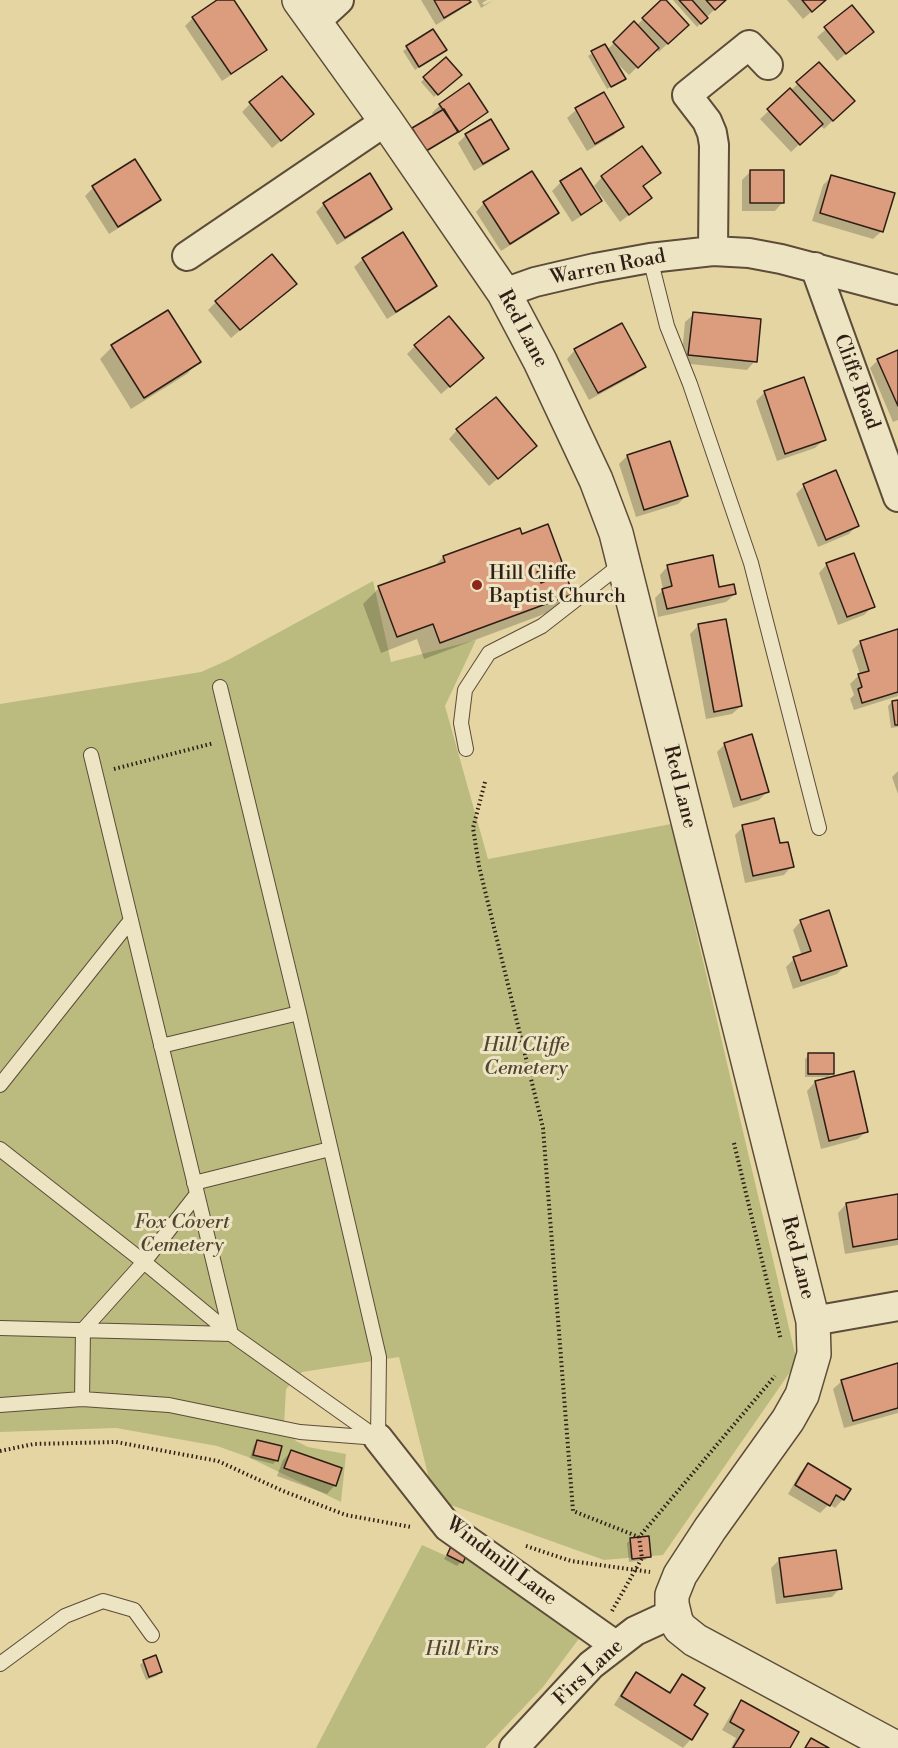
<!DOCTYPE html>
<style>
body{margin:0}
canvas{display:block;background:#e4d5a3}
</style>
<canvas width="898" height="1748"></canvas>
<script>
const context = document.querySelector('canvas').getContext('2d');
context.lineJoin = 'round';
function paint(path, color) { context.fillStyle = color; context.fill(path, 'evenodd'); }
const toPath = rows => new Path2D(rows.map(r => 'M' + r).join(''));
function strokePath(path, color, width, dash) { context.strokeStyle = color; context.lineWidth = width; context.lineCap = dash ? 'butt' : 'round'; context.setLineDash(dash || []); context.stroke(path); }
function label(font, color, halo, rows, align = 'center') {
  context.font = font + ' "Libre Bodoni",serif'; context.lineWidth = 6; context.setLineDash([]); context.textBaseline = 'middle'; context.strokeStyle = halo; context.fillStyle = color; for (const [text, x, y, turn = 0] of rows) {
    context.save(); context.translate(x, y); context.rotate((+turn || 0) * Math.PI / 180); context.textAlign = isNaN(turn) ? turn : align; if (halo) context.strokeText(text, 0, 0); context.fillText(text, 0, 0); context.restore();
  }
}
paint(toPath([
 [373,581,391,662,476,640,445,706,488,859,671,824,797,1362,663,1555,604,1560,434,1499,399,1357,302,1372,286,1389,284,1425,296,1441,308,1447,346,1454,341,1502,248,1457,217,1446,116,1428,0,1432,0,704,201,672,228,660],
 [422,1545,462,1563,465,1557,592,1621,543,1687,485,1748,316,1748]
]), '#bbbb80');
paint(toPath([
 [220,0,232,0,265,49,257,58,222,81,185,26,193,18],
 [421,0,468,0,469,2,460,10,436,25],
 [477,0,487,0,482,3,484,5,494,0,481,8],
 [663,0,687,24,659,52,656,49,629,75,614,60,624,79,607,89,588,56,604,46,607,50,634,23,636,26],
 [673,0,724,0,697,27],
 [787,0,825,0,803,19],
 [852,7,863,40,837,61,817,37],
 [433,31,441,53,415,70,403,51],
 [446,59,456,78,434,97,421,82],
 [819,64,845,109,824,129,820,125,791,152,760,119],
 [603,94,623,126,614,135,587,151,567,118,576,110],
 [250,104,303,123,272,148,242,112],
 [440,105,486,111,478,120,417,158,405,138,413,130,435,117,432,113],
 [466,135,507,149,498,157,474,171,458,143],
 [642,149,659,173,642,188,650,198,620,222,594,186,602,177],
 [580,170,600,201,592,209,572,222,552,191,561,182],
 [750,172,783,202,775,211,742,211,742,180],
 [832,176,882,231,873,239,812,221,823,185],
 [93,188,159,200,151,208,109,234,85,196],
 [484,203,557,213,549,221,501,251,476,212],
 [324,204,390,208,382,217,337,245,316,212],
 [363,259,435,286,427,294,387,319,354,267],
 [286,292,231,338,208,310,216,302],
 [694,314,755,361,747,370,681,363,685,322],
 [415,346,474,366,441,394,407,354],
 [112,347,199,361,187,374,131,409,100,359],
 [575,350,644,367,635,375,589,400,567,359],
 [898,351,898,420,893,422,870,368,878,360],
 [803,379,824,440,815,448,777,461,756,401,764,393],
 [457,430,527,454,489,486,449,439],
 [627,456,686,496,678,504,636,517,619,464],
 [804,486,857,525,849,534,818,547,796,494],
 [521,535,560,562,544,578,538,580,540,585,571,594,555,610,424,659,417,639,381,653,363,604,379,588,432,569,443,557],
 [827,564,873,606,864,615,838,625,819,573],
 [668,566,718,589,735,594,726,602,658,617,655,598,663,590,660,575],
 [698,626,741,706,732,714,706,719,690,634],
 [898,634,898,696,854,710,850,699,854,695,850,684,860,674,852,650,861,642],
 [898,701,898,727,891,728,888,706,892,702],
 [725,744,767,792,759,800,733,808,717,752],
 [898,771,898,794,892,777],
 [743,827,779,845,792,866,784,875,745,883,735,835],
 [801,921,846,965,837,974,793,989,786,967,794,959,802,956,793,930],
 [809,1055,832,1073,828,1077,805,1077,805,1059],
 [815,1082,867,1131,858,1139,821,1149,807,1091],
 [898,1196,898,1245,845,1254,838,1213,846,1204],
 [898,1365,898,1413,844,1428,833,1389,842,1381],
 [257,1442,277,1460,273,1464,250,1458,254,1445],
 [291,1452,335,1485,327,1494,277,1476,283,1460],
 [808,1464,843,1499,835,1508,829,1504,820,1513,788,1494,800,1473],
 [631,1539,649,1556,645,1560,629,1562,627,1543],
 [453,1544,461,1562,457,1566,444,1559],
 [780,1559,840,1588,832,1597,776,1604,771,1568],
 [144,1661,160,1672,157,1676,146,1680,140,1665],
 [637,1674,668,1693,682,1675,692,1706,691,1739,683,1748,614,1705,628,1682],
 [742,1702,788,1748,731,1748,736,1738,722,1730,733,1711]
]), '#0003');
const building = toPath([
 [217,0,234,0,267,50,231,74,192,17,217,0],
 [434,0,469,0,471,2,444,18,434,0],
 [661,0,666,0,689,25,668,44,642,18,661,0],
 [679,0,692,0,708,18,701,24,679,0],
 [706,0,726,0,715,10,706,0],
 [802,0,826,0,812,12,802,0],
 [852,5,874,32,846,54,824,27,852,5],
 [634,21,659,48,638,68,613,42,634,21],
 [433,29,447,50,419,67,406,46,433,29],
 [605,44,626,79,611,87,591,51,605,44],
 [446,57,462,75,438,95,423,77,446,57],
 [819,62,855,101,833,121,796,82,819,62],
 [282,76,314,114,281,141,249,102,282,76],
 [469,83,488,112,459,132,439,104,469,83],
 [790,88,823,124,800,145,767,109,790,88],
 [604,92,624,127,595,144,575,108,604,92],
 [444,109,458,132,426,151,412,128,444,109],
 [491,119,509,149,483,164,465,134,491,119],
 [642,146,661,173,643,186,652,198,629,215,601,176,642,146],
 [135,159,161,200,118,227,92,186,135,159],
 [581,168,602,201,581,215,560,181,581,168],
 [750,170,784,170,784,203,750,203,750,170],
 [532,171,559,213,510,244,483,202,532,171],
 [370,173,392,209,345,238,323,203,370,173],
 [831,175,895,193,883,232,820,213,831,175],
 [403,232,437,286,396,312,362,258,403,232],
 [272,254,297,284,240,330,215,301,272,254],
 [168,310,201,362,144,398,111,345,168,310],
 [693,312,761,319,757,362,688,355,693,312],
 [449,316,484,358,450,387,414,345,449,316],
 [622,323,646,367,598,393,574,349,622,323],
 [898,350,898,406,877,359,898,350],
 [804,377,826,440,785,454,764,391,804,377],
 [496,397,537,446,498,479,456,429,496,397],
 [670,441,688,496,644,510,627,455,670,441],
 [836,470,859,526,826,540,803,484,836,470],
 [548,524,562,562,537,572,541,583,565,573,573,594,440,643,433,624,397,637,378,586,445,562,443,556,520,528,522,534,548,524],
 [854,553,875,607,847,617,826,563,854,553],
 [713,555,719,587,734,584,736,594,667,609,662,589,672,586,667,565,713,555],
 [726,619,742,706,714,712,698,624,726,619],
 [898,629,898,692,862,703,858,689,862,687,858,674,869,671,860,641,898,629],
 [898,700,898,725,895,725,892,701,898,700],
 [752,734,769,792,741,800,724,743,752,734],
 [774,818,780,843,788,842,794,867,753,876,742,825,774,818],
 [829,910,847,966,801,981,793,957,811,951,800,920,829,910],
 [808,1053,834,1053,834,1074,808,1074,808,1053],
 [854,1071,868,1132,829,1141,815,1081,854,1071],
 [898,1194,898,1239,853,1247,846,1203,898,1194],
 [898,1363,898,1408,853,1421,841,1380,898,1363],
 [257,1440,282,1446,278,1461,253,1455,257,1440],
 [291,1450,342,1468,336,1486,284,1468,291,1450],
 [808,1463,851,1489,844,1500,836,1495,830,1506,795,1485,808,1463],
 [649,1536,651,1557,632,1559,630,1538,649,1536],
 [453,1542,469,1549,463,1563,447,1555,453,1542],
 [836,1550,842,1589,784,1597,779,1558,836,1550],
 [156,1655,162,1672,149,1677,143,1660,156,1655],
 [636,1672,670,1693,682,1674,705,1688,694,1705,708,1714,692,1740,621,1696,636,1672],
 [741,1700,799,1732,790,1748,733,1748,744,1730,730,1722,741,1700],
 [811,1738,829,1748,805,1748,811,1738]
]);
paint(building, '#db9d7d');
strokePath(building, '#2f1e15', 1.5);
const service = toPath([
 [650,258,667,326,690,384,751,563,819,828],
 [220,687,299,1013,379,1357,378,1438],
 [466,749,461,723,465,690,489,653,542,626,623,563],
 [161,1046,299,1013],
 [0,1085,131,920],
 [0,1149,144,1262,231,1334,376,1437],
 [194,1183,330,1149],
 [197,1194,144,1262,83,1330,82,1399,169,1405,300,1432,378,1438],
 [0,1328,231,1334,91,755],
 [0,1405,82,1399],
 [0,1664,65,1616,103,1601,134,1610,152,1635]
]);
const minor = toPath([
 [314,23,339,0],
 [713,251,714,145,712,133,707,121,687,95,749,45,768,65],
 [187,256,386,121],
 [815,267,898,497],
 [504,293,535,282,595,268,650,258,713,251,749,253,781,259,898,290],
 [813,1321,898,1306],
 [378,1438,448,1527,615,1645],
 [514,1748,591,1665,635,1631,674,1613]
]);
const tertiary = toPath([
 [299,0,386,121,504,293,540,361,596,480,616,533,813,1321,814,1354,802,1395,788,1420,710,1529,680,1575,672,1595,672,1604,676,1621,680,1628,695,1640,896,1748]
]);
strokePath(service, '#5c4c38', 16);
strokePath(minor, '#5c4c38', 32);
strokePath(tertiary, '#5c4c38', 36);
strokePath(toPath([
 [114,769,214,743],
 [485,782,473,828,479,866,543,1128,573,1511,639,1537],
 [734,1143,781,1340],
 [0,1451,34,1444,116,1442,218,1461,283,1491,346,1515,411,1527],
 [526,1546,571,1561,650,1572],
 [612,1611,642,1558,639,1537,775,1376]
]), '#2f1e15', 4, [1.5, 3]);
strokePath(service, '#ede4c3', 14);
strokePath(minor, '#ede4c3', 28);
strokePath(tertiary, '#ede4c3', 33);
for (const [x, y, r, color] of [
 [477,585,6,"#8f2418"]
]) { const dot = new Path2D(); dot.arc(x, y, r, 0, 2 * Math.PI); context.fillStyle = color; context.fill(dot); strokePath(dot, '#ede4c3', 2); }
label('20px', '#2f1e15', '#ede4c3', [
 ["Warren Road",608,268,-11],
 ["Red Lane",522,329,62],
 ["Cliffe Road",856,382,70],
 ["Red Lane",679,787,76],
 ["Red Lane",797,1258,76],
 ["Windmill Lane",501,1562,37],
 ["Firs Lane",589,1673,-43]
]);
label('20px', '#2f1e15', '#ede4c3', [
 ["Hill Cliffe",489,574],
 ["Baptist Church",489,597]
], 'left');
label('italic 20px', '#524530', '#ede4c3', [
 ["Hill Cliffe",526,1046],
 ["Cemetery",526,1069],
 ["Fox Covert",182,1223],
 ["Cemetery",182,1246],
 ["Hill Firs",462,1650]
]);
</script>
